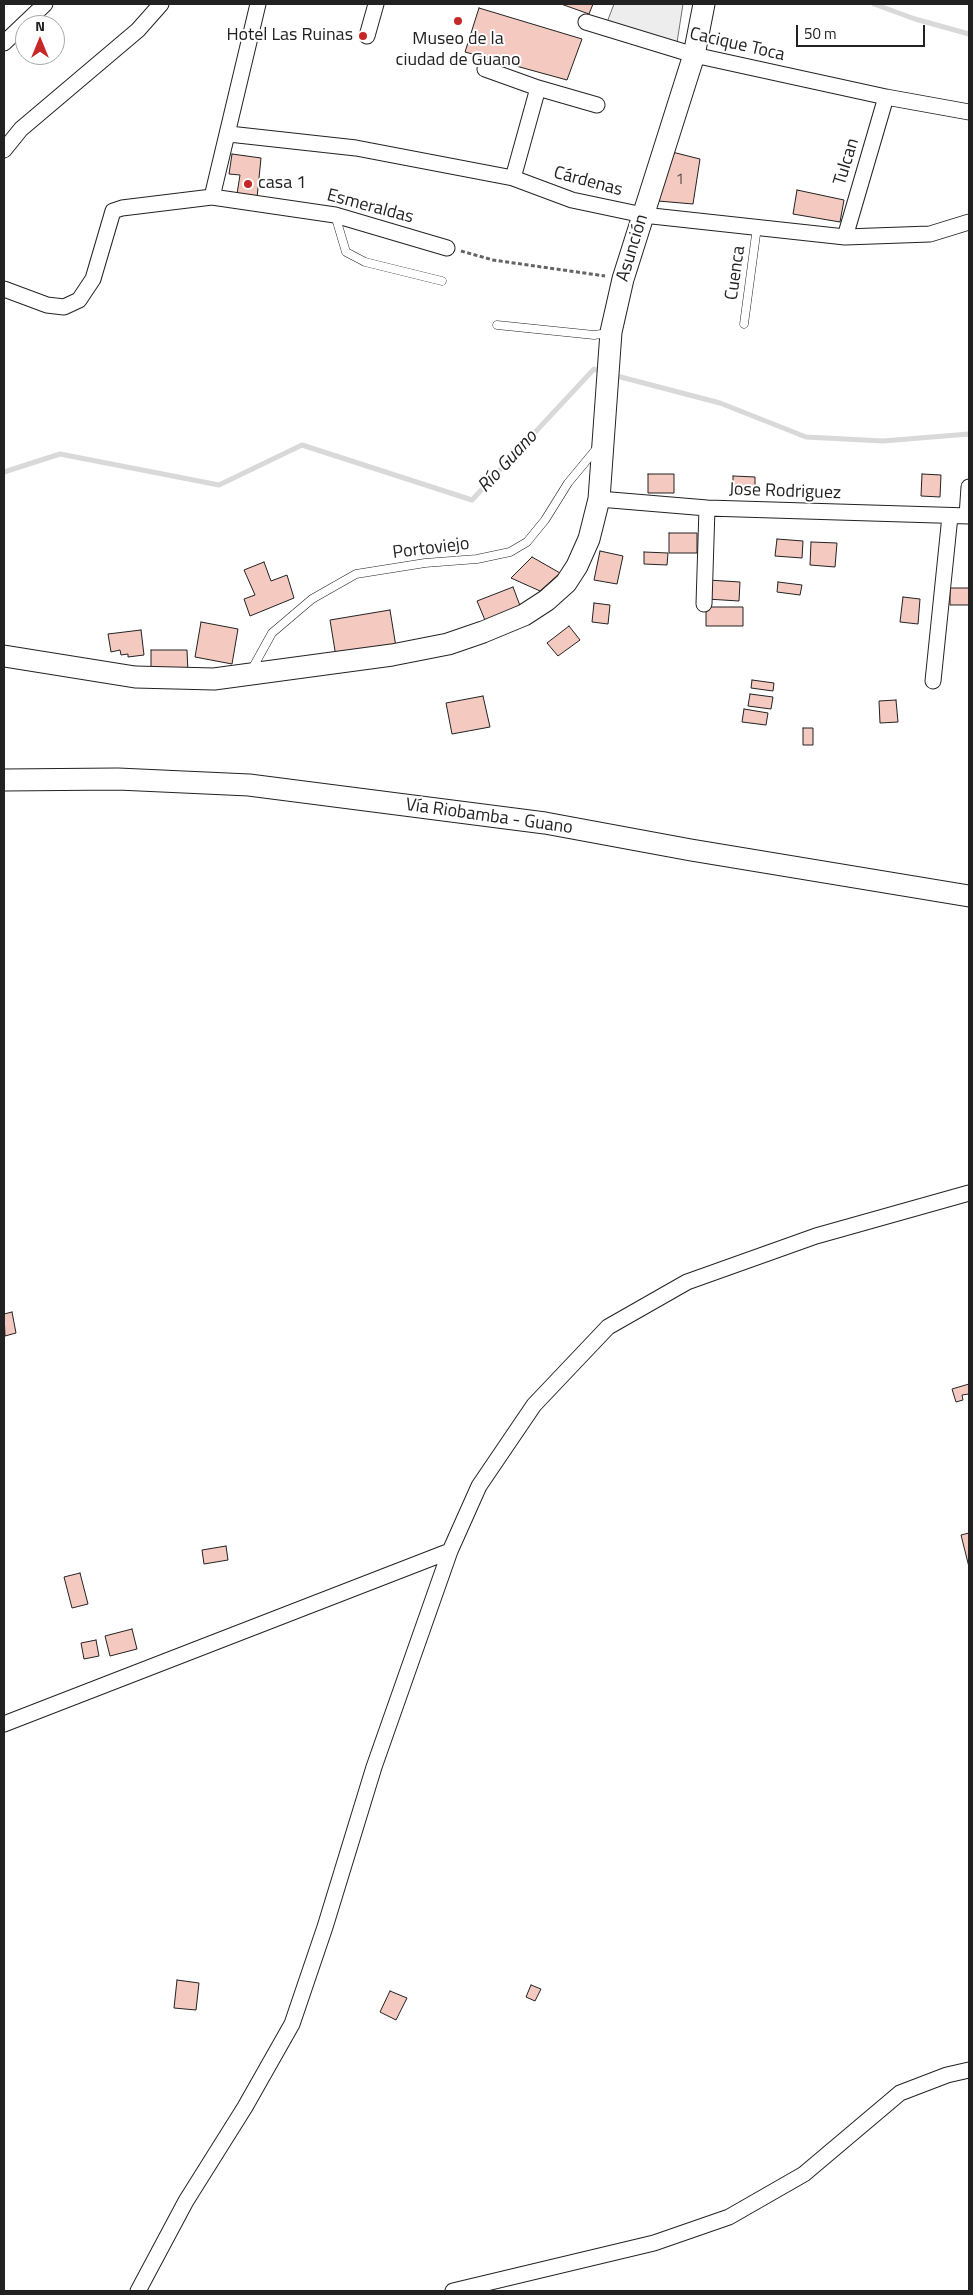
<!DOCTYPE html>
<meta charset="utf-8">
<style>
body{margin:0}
#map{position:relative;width:973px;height:2295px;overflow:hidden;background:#fff;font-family:"Titillium Web",sans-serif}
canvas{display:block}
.frame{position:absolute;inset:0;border:5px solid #222;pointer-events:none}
.north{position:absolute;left:15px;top:15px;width:50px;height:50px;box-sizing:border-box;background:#fff;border:1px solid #a7a7a7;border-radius:50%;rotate:0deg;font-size:14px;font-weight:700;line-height:20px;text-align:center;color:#222}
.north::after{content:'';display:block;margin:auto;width:18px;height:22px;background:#c62828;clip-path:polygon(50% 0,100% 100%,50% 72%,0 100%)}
.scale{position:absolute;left:796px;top:25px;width:129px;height:22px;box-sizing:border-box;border:2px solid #222;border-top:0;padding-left:6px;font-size:15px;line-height:18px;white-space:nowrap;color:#222;-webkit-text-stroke:4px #fff;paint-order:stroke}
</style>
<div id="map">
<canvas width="973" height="2295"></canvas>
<div class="frame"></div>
<div class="north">N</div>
<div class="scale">50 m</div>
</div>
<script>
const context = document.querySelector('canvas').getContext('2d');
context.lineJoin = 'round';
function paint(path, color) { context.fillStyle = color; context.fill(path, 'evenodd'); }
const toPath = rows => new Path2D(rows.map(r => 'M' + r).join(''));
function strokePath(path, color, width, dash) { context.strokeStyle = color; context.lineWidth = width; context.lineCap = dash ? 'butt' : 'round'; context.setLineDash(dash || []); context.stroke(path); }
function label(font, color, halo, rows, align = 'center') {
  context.font = font + ' "Titillium Web",sans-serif'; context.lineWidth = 4; context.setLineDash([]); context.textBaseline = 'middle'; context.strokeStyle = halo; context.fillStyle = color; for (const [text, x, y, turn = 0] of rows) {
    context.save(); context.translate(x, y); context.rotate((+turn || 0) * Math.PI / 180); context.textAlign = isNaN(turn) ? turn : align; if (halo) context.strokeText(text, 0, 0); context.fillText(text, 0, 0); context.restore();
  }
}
const parking = toPath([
 [614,4,683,4,676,49,606,25,614,4]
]);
paint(parking, '#ededed');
strokePath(parking, '#6f6f6f', 1);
strokePath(toPath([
 [874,4,915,19,969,34],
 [613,375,720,403,806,437,883,441,969,434],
 [4,472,60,454,219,485,302,445,472,500,594,369,603,372]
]), '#d9d9d9', 5);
const building = toPath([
 [561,4,593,4,589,14,561,4],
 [479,8,582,39,567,80,465,52,479,8],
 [672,152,700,159,693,204,658,201,672,152],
 [232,154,261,158,257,198,237,194,240,175,229,174,232,154],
 [797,190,844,200,840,222,793,214,797,190],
 [648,474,674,474,674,493,648,493,648,474],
 [922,474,941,475,940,497,921,496,922,474],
 [733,476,755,477,755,493,733,493,733,476],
 [669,533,697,533,697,553,669,553,669,533],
 [777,539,803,541,802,558,775,556,777,539],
 [811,542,837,543,835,567,810,565,811,542],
 [600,551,623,556,617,584,594,580,600,551],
 [644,552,668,553,667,565,644,564,644,552],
 [532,557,560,573,540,591,511,578,532,557],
 [264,562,271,581,287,575,294,598,250,616,244,599,255,595,244,570,264,562],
 [708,580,740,582,739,601,707,599,708,580],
 [778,582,802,585,800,595,777,592,778,582],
 [513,587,522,611,487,625,477,601,513,587],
 [950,588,969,588,969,605,950,605,950,588],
 [903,597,920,599,918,624,900,622,903,597],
 [594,603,610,605,608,624,592,622,594,603],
 [706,607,743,607,743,626,706,626,706,607],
 [390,610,396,647,336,657,330,620,390,610],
 [201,622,238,629,232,664,195,657,201,622],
 [569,626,580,640,558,656,547,643,569,626],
 [141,630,144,655,128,657,128,654,121,655,120,650,111,652,108,634,141,630],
 [151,650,187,650,188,673,151,674,151,650],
 [752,680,774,683,773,691,751,688,752,680],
 [750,694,773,697,771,709,748,706,750,694],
 [483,696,490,727,452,734,446,703,483,696],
 [896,700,898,722,880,723,879,701,896,700],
 [744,709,768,713,766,725,742,722,744,709],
 [803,728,813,728,813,745,803,745,803,728],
 [12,1312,16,1333,5,1336,4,1314,12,1312],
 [969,1384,969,1394,962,1395,963,1400,956,1402,952,1389,969,1384],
 [969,1533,969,1567,961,1535,969,1533],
 [226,1546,228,1560,204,1564,202,1550,226,1546],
 [80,1573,88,1604,72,1608,64,1577,80,1573],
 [132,1629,137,1649,110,1656,105,1636,132,1629],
 [96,1640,99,1656,84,1659,81,1643,96,1640],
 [177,1980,199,1983,196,2010,174,2008,177,1980],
 [531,1985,541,1989,535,2001,526,1997,531,1985],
 [390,1991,407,1998,396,2020,380,2012,390,1991]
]);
paint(building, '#f3c9c0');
strokePath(building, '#222', 1);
const service = toPath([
 [335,215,346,252,365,262,442,281],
 [744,324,757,227],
 [497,325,594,335,609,333],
 [251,671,272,633,312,599,356,574,425,563,477,559,510,552,527,542,545,520,568,483,597,448]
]);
const minor = toPath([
 [586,22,694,55,886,97,969,112],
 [367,36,376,4],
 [4,43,45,4],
 [485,69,538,88,597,105],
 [229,134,356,148,513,178,572,200,643,215,845,237,930,234,969,222],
 [4,150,21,129,138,30,161,4],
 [513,178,538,88],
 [212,197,258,4],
 [845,237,886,97],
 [4,289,47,305,64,307,79,300,93,279,113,211,122,208,212,197,335,215,447,248],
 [599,499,707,508,969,516],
 [967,516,969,487],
 [704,604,707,508],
 [933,681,950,516],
 [4,1724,450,1551],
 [138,2291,186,2201,245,2107,292,2024,325,1927,374,1767,450,1551,479,1486,534,1405,608,1327,687,1282,816,1236,969,1193],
 [453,2291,654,2243,729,2217,804,2174,900,2093,947,2075,969,2070]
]);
const secondary = toPath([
 [4,656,135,677,214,679,392,655,448,644,483,632,524,615,547,600,566,583,577,566,589,539,599,499,611,332,623,279,694,55,704,4],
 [4,780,118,779,249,785,545,823,691,850,969,896]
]);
strokePath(service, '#222', 9);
strokePath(minor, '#222', 17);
strokePath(secondary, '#222', 23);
strokePath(toPath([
 [461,251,493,260,605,276]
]), '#646464', 3, [4, 2.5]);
strokePath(service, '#fff', 8);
strokePath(minor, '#fff', 15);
strokePath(secondary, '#fff', 21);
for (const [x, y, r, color] of [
 [458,21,5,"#c62828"],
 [363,36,5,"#c62828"],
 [248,184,5,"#c62828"]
]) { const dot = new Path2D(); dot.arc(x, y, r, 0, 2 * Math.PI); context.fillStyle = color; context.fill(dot); strokePath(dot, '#fff', 2); }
label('15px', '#564c4a', null, [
 ["1",680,180]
]);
label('18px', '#222', '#fff', [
 ["Hotel Las Ruinas",353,36],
 ["Museo de la",458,40,"center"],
 ["ciudad de Guano",458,61,"center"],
 ["casa 1",258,184,"left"]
], 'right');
label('18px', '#222', '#fff', [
 ["Cacique Toca",737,45,13],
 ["Tulcan",847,162,-73],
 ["Cárdenas",588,182,15],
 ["Esmeraldas",370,207,15],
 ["Asunción",633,248,-73],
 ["Cuenca",736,273,-82],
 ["Jose Rodriguez",785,492,2],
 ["Portoviejo",431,549,-7],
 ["Vía Riobamba - Guano",489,817,8]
]);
label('italic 19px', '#222', '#fff', [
 ["Río Guano",508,462,-47]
]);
</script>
